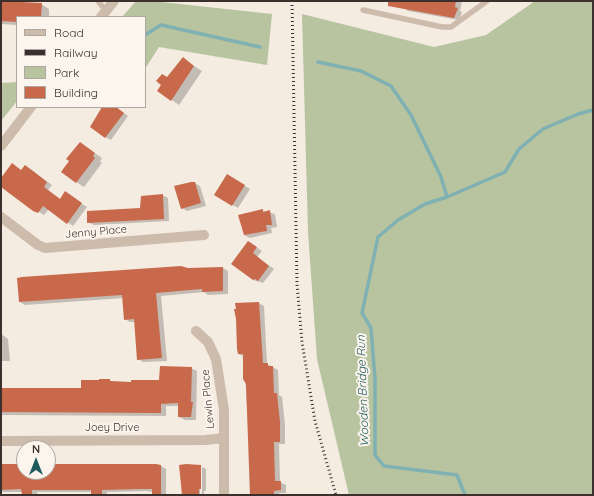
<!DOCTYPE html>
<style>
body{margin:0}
#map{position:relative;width:594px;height:496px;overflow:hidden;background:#f4ebe1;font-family:Quicksand,sans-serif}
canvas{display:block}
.frame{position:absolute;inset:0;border:2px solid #3b302b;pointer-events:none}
.legend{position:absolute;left:16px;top:16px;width:130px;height:92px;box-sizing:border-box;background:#fbf5ee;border:1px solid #aea6a0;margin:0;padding:5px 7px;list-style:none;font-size:12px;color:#3b302b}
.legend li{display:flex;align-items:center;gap:8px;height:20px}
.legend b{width:20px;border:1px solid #aea6a0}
.north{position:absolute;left:16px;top:440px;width:40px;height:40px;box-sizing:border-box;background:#fbf5ee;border:1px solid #aea6a0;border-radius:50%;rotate:0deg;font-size:11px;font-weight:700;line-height:16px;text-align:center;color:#3b302b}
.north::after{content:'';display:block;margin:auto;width:14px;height:18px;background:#1f5a5e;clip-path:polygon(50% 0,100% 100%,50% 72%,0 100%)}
</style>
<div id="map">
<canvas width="594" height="496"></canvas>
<div class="frame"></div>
<ul class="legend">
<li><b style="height:5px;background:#cdbbac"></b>Road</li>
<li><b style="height:5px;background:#3b302b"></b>Railway</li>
<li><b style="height:11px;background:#b8c4a0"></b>Park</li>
<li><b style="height:11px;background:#c8694b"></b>Building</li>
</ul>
<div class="north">N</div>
</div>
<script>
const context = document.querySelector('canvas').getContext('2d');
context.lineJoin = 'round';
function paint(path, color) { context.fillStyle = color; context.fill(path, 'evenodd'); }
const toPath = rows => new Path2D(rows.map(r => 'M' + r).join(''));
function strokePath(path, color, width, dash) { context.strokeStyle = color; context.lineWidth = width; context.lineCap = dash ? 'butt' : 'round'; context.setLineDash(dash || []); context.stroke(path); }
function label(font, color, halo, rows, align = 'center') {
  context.font = font + ' Quicksand,sans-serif'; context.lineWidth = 4; context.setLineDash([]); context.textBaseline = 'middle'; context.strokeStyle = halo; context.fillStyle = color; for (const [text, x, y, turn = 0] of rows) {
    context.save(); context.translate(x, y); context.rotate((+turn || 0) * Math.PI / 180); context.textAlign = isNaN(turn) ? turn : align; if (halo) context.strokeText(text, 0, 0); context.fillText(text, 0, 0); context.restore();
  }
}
paint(toPath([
 [136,1,152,1,272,14,267,65,159,47,145,69,145,17,122,17],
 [535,1,593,1,593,495,349,495,317,359,308,232,302,14,434,47,486,35],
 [17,82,17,101,1,121,1,83]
]), '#b8c4a0');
paint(toPath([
 [394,1,462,1,460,11,462,12,459,20,408,11],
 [1,2,41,4,49,9,49,17,17,17,17,25,1,24],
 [183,59,202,71,179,105,172,100,167,78],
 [103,107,116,107,128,116,111,140,105,137],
 [80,143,102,158,100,162,102,163,84,187,76,182,70,161],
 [30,169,52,185,48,190,60,199,70,196,87,207,73,226,49,209,44,215,39,212,1,184,1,179],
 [227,175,250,189,238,208,215,195],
 [195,183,200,186,206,206,187,211,182,208],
 [162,195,168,198,169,221,94,225,88,222,141,209],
 [263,211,275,214,277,227,271,228,272,233,250,238,244,235],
 [249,242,262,251,257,257,274,269,263,283,253,280],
 [223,268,228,271,228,294,208,295,204,292,161,296,167,361,143,362,138,359,135,322,130,322,125,319,124,298,25,305,20,302,188,269],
 [259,303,264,306,267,364,278,370,279,395,282,397,285,425,285,444,279,444,280,482,286,485,286,493,279,493,279,495,250,495,249,414,247,408,244,357,239,354,236,304],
 [1,334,8,339,10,361,1,361],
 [191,368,197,371,196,420,185,420,179,417,179,406,166,406,166,416,1,415,1,389,82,389,109,380,114,382,132,383,160,381],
 [195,465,201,466,200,494,202,494,202,467,206,469,206,491,204,491,204,495,183,495,180,466],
 [1,466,24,466,24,472,48,472,48,466,161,466,166,469,166,495,153,495,153,492,146,491,107,492,107,495,92,495,92,492,37,492,37,495,23,495,22,492,1,492]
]), '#0003');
strokePath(toPath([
 [145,35,161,25,260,47],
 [318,62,361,71,391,86,411,115,441,177,447,197],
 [465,495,457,475,384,466,375,455,375,379,371,328,362,313,378,237,398,220,425,204,447,197,505,172,519,149,543,129,578,114,593,110]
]), '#7fb0b2', 3.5);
paint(toPath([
 [1,1,42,3,41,17,17,17,17,22,1,21],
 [388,1,456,1,455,7,458,8,454,18,388,6],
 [183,57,194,66,171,101,157,91,161,85,156,81,162,74,167,77],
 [102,107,116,107,124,113,105,138,90,127],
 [80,142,95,153,93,156,95,158,76,183,61,172,69,161,66,159],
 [12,163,21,170,25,165,33,171,47,182,44,187,60,199,65,191,82,203,67,224,43,206,38,213,33,211,1,187,1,178],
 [227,174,245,185,232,206,214,195],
 [191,182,195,182,201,203,181,209,174,186],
 [163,194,164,219,87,223,87,211,140,208,141,196],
 [263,209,263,212,270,210,272,225,266,225,267,231,244,235,238,215],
 [248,241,257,247,253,253,269,266,258,281,255,279,253,280,231,264],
 [181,266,188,268,223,267,223,291,202,292,202,289,156,293,162,358,137,360,134,319,124,320,122,295,19,302,17,278,22,277],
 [259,302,263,363,268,363,268,366,273,366,274,393,277,393,280,422,280,442,274,442,275,481,281,481,281,490,274,491,274,495,250,495,246,384,243,379,243,354,238,354,237,349,236,319,234,309,236,309,235,303],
 [160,366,192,367,191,402,193,402,191,417,178,417,178,403,161,404,161,413,1,412,1,388,81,388,81,380,99,380,99,379,110,379,110,381,131,382,131,380,159,380],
 [1,464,24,464,24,472,51,472,51,466,56,464,156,464,161,465,161,495,152,495,152,489,140,489,102,490,102,495,91,495,91,490,32,490,32,495,22,495,21,489,1,490],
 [186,464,201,465,201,489,199,489,199,495,182,495,179,465]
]), '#c8694b');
strokePath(toPath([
 [98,1,106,11],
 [363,10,442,27,451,27,487,1]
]), '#cdbbac', 5.5);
strokePath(toPath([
 [101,17,114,1],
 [1,146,31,107],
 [1,217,38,245,45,248,204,235],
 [196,331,208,342,216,359,224,410,224,495],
 [1,441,206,440,223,438]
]), '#cdbbac', 10);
strokePath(toPath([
 [292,1,297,284,302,342,315,421,336,495]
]), '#3b302b', 3, [1, 3]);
label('11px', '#3b302b', '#fbf5ee', [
 ["Jenny Place",96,232,-5],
 ["Lewin Place",208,399,-95],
 ["Joey Drive",112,428]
]);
label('italic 12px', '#1f5a5e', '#fbf5ee', [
 ["Wooden Bridge Run",363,391,-92]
]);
</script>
